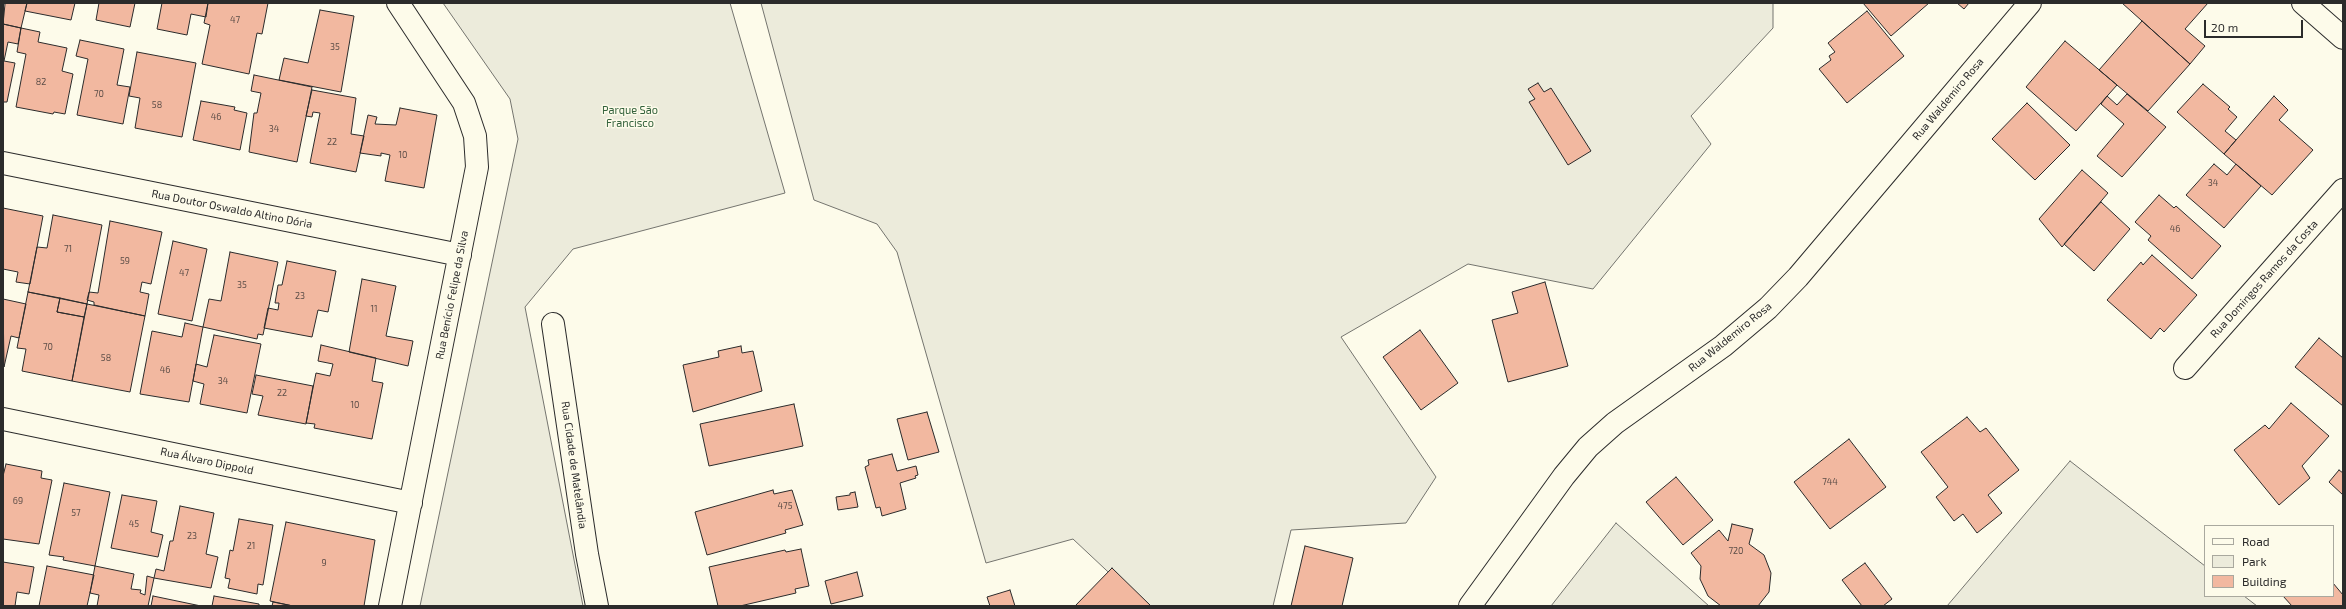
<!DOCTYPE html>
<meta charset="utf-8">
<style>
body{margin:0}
#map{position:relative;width:2346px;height:609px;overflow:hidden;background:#fdfbea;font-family:"Exo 2",sans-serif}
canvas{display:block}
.frame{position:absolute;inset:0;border:4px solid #2b2b2b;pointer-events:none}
.legend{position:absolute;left:2204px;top:525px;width:130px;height:72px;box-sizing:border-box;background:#fdfbea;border:1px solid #a9a89e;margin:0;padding:5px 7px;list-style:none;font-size:12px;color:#2b2b2b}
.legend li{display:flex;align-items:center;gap:8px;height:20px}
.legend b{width:20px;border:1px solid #a9a89e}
.scale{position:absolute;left:2204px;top:20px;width:99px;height:18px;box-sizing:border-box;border:2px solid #2b2b2b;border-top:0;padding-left:5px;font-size:12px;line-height:14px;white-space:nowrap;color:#2b2b2b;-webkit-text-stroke:3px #fdfbea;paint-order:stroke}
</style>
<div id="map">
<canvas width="2346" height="609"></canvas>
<div class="frame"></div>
<ul class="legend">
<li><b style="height:5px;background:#fdfbea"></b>Road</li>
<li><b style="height:11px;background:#ecebdb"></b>Park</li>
<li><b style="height:11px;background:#f2b8a0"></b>Building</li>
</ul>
<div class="scale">20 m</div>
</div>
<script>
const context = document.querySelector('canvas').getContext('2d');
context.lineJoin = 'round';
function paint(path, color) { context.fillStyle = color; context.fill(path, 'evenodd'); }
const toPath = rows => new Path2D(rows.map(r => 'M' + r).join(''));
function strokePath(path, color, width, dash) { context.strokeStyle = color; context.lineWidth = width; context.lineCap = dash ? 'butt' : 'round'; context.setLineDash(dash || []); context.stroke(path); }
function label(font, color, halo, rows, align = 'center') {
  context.font = font + ' "Exo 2",sans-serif'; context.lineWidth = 3; context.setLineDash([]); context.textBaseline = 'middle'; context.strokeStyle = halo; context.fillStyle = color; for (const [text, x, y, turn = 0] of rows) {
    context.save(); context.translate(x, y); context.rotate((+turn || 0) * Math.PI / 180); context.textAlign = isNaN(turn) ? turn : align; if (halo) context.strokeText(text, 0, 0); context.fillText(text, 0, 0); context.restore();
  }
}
const green = toPath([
 [443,3,730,3,785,193,573,249,525,307,583,606,420,606,518,139,510,99,443,3],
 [761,3,1773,3,1773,28,1691,116,1711,144,1593,289,1468,264,1341,337,1436,477,1406,523,1291,530,1273,606,1135,606,1137,599,1073,539,986,563,897,252,877,224,814,200,761,3],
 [2070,461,2205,566,2205,596,2244,596,2257,606,1947,606,2070,461],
 [1616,523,1709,606,1551,606,1616,523]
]);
paint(green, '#ecebdb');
strokePath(green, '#74746e', 1);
const building = toPath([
 [3,3,27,3,21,28,3,24,5,4,3,3],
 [27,3,75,3,71,20,25,11,27,3],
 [99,3,135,3,130,27,96,20,99,3],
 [162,3,208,3,206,17,191,14,187,35,157,29,162,3],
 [208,3,268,3,262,34,257,33,249,74,202,64,210,25,204,23,208,3],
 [1863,3,1929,3,1891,36,1863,3],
 [1957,3,1969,3,1964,9,1957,3],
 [2122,3,2208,3,2185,29,2205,46,2190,64,2122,3],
 [320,10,354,16,341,92,279,80,284,58,308,63,320,10],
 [1867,11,1904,56,1847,103,1819,69,1831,60,1829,56,1835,52,1828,43,1867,11],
 [2142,21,2190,64,2148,111,2099,70,2142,21],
 [3,24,21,28,18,44,8,42,4,61,15,63,7,102,3,102,3,24],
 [21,28,40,32,38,42,67,48,62,71,73,74,65,114,54,112,53,114,16,107,26,54,17,52,21,28],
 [80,40,124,49,117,85,130,87,123,124,77,115,88,59,76,56,80,40],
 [2065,41,2117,85,2076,131,2026,87,2065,41],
 [137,52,196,63,182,137,135,128,140,98,129,96,137,52],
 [254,75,312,87,297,162,249,152,254,113,257,113,261,93,251,91,254,75],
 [1538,83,1544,92,1551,88,1591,151,1568,165,1529,102,1535,99,1528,89,1538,83],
 [2203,84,2230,107,2228,109,2237,117,2225,131,2236,140,2224,154,2177,112,2203,84],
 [312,90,356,98,351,134,364,136,356,172,310,163,320,113,313,112,312,117,306,116,312,90],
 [2127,94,2166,127,2122,177,2097,156,2124,124,2101,104,2107,96,2117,105,2127,94],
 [2274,96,2288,110,2279,120,2313,150,2272,195,2224,154,2274,96],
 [201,101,235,107,234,110,247,113,240,150,193,140,201,101],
 [2027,103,2070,145,2035,180,1992,139,2027,103],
 [400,108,437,115,424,188,385,181,390,155,381,153,381,156,360,153,368,115,377,117,375,124,396,125,400,108],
 [2214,164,2227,175,2236,164,2261,186,2224,228,2186,195,2214,164],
 [2082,170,2108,193,2062,247,2039,219,2082,170],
 [2159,195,2174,208,2176,206,2221,246,2192,279,2148,240,2151,236,2135,222,2159,195],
 [2101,202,2130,229,2094,271,2064,244,2101,202],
 [3,208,43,216,30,284,16,282,18,272,3,269,3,208],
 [53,215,102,225,87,304,28,292,37,247,47,248,53,215],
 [110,221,162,232,151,284,142,282,140,292,149,294,145,316,94,305,94,302,87,300,89,292,98,293,110,221],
 [173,241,207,249,192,321,158,314,173,241],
 [230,252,278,262,263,335,258,334,257,339,203,327,209,299,221,301,230,252],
 [2152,255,2197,295,2164,332,2160,328,2151,339,2107,300,2141,262,2143,265,2152,255],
 [287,261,336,271,328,312,318,310,312,337,264,328,268,308,278,310,279,303,275,303,278,285,282,285,287,261],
 [362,279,396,286,386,336,413,341,408,366,349,352,362,279],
 [1545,282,1568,366,1508,382,1492,320,1518,313,1512,292,1545,282],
 [28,292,60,298,57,312,84,317,72,381,22,371,26,349,17,348,28,292],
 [60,298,87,304,84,317,57,312,60,298],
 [3,299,26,304,19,338,11,336,4,367,3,299],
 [87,304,145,316,130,392,72,381,87,304],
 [185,323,203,327,189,402,140,394,152,331,182,337,185,323],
 [1420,330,1458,383,1421,410,1383,357,1420,330],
 [214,335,261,344,247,413,200,404,204,384,193,381,196,364,207,367,214,335],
 [2319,338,2343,358,2343,406,2295,367,2319,338],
 [321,345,376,358,372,381,383,383,372,439,314,428,315,424,306,423,316,373,330,376,333,364,318,361,321,345],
 [741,346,742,353,753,351,762,391,693,412,683,365,719,357,718,351,741,346],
 [256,375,313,386,306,424,258,415,263,396,252,394,256,375],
 [2291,403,2329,436,2302,466,2310,478,2279,505,2234,450,2265,425,2269,429,2291,403],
 [794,404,803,446,709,466,700,424,794,404],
 [927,412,939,452,908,460,897,419,927,412],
 [1967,417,1980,432,1986,428,2019,470,1988,495,2002,513,1977,533,1963,514,1954,521,1936,497,1948,487,1921,452,1967,417],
 [1849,439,1886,487,1830,529,1794,482,1849,439],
 [892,454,897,471,916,466,918,475,915,476,916,478,900,483,906,509,882,516,880,507,876,508,865,467,869,465,868,460,892,454],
 [6,464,42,471,41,478,52,480,39,544,3,539,3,476,6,464],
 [2339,470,2343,473,2343,495,2329,482,2339,470],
 [1676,477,1713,520,1683,545,1646,502,1676,477],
 [64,483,110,492,95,566,63,560,64,557,49,555,64,483],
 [773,490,774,494,792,490,803,525,785,530,786,533,707,555,695,512,773,490],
 [855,492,858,507,838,510,836,497,850,495,850,493,855,492],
 [122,495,157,501,151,532,163,535,158,557,111,548,122,495],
 [180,506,214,513,206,554,218,557,211,588,154,578,156,569,164,571,170,541,173,541,180,506],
 [239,519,273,525,263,585,258,584,257,594,228,588,230,579,225,578,230,550,233,551,239,519],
 [286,522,375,540,364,606,293,606,270,601,286,522],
 [1732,524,1753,529,1749,544,1764,555,1771,573,1769,592,1758,606,1721,606,1708,596,1700,579,1701,566,1691,553,1719,530,1728,541,1732,524],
 [1305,546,1353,558,1342,606,1291,606,1305,546],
 [801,549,809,586,795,589,796,593,740,606,718,606,709,567,785,550,786,552,801,549],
 [3,562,34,567,29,594,17,592,15,606,3,606,3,562],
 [1865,563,1892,599,1883,606,1862,606,1842,580,1865,563],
 [47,566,94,575,87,606,39,606,47,566],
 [95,566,134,574,131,589,141,590,140,593,145,595,147,576,154,578,148,606,97,606,99,595,90,593,95,566],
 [1112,568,1151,606,1075,606,1112,568],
 [857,572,863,596,831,604,825,581,857,572],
 [2333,583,2343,595,2343,606,2292,606,2283,596,2333,596,2333,583],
 [1010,590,1015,606,990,606,987,597,1010,590],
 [153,596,201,606,151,606,153,596],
 [214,596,259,604,259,606,212,606,214,596],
 [273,602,293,606,272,606,273,602]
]);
paint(building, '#f2b8a0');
strokePath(building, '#2b2b2b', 1);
const minor = toPath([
 [2303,3,2343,38],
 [3,163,460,255],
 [553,324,587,554,597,606],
 [2185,368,2343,190],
 [3,419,411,503],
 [390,606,477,167,475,136,464,103,398,3],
 [1470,606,1564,476,1588,447,1615,423,1723,346,1768,308,1798,277,2030,3]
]);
strokePath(minor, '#2b2b2b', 24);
strokePath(minor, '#fdfbea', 22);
label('9px', '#5d4e48', null, [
 ["47",235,20],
 ["35",335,47],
 ["82",41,82],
 ["70",99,94],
 ["58",157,105],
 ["46",216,117],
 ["34",274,129],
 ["22",332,142],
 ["10",403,155],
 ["34",2213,183],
 ["46",2175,229],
 ["71",68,249],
 ["59",125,261],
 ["47",184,273],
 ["35",242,285],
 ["23",300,296],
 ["11",374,309],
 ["70",48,347],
 ["58",106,358],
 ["46",165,370],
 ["34",223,381],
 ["22",282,393],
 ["10",355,405],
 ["744",1830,482],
 ["69",18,501],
 ["475",785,506],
 ["57",76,513],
 ["45",134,524],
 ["23",192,536],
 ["21",251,546],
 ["720",1736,551],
 ["9",324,563]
]);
label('11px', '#2b2b2b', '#fdfbea', [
 ["Rua Waldemiro Rosa",1948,99,-50],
 ["Rua Doutor Oswaldo Altino Dória",232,209,11],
 ["Rua Domingos Ramos da Costa",2264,279,-48],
 ["Rua Benício Felipe da Silva",452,295,-79],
 ["Rua Waldemiro Rosa",1730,337,-39],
 ["Rua Álvaro Dippold",207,461,12],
 ["Rua Cidade de Matelândia",574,465,82]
]);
label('11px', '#34623c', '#fdfbea', [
 ["Parque São",630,110],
 ["Francisco",630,123]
]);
</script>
